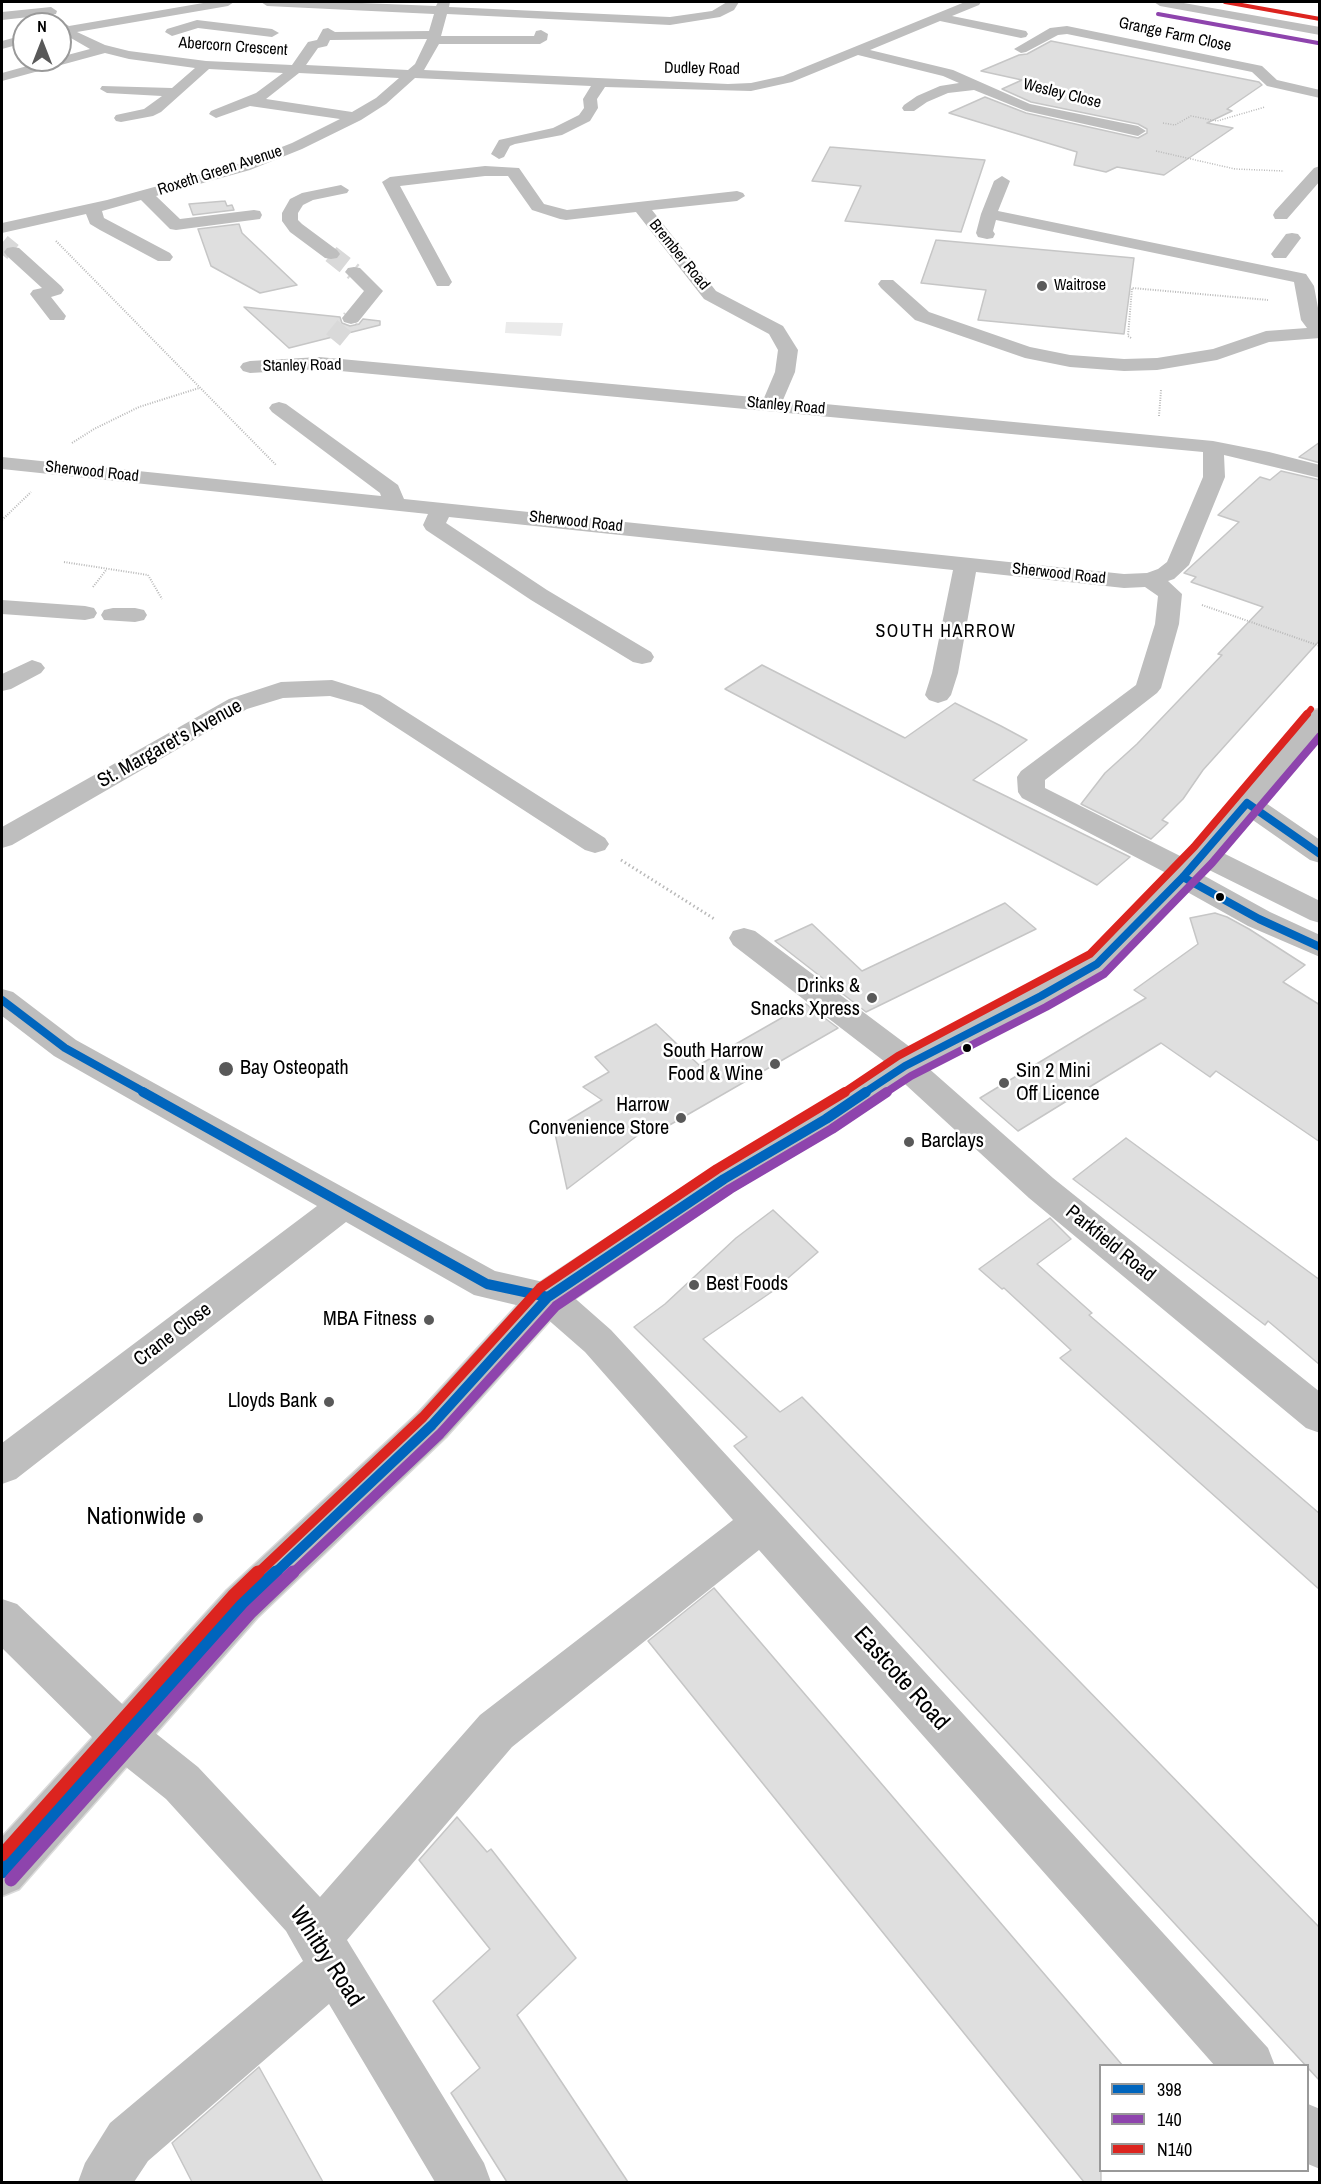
<!DOCTYPE html>
<style>
body{margin:0}
#map{position:relative;width:1321px;height:2184px;overflow:hidden;background:#fff;font-family:"Archivo Narrow",sans-serif}
canvas{display:block}
.frame{position:absolute;inset:0;border:3px solid #000;pointer-events:none}
.legend{position:absolute;left:1099px;top:2064px;width:210px;height:108px;box-sizing:border-box;background:#fff;border:2px solid #999;margin:0;padding:8px 10px;list-style:none;font-size:18px;color:#000}
.legend li{display:flex;align-items:center;gap:12px;height:30px}
.legend b{width:30px;border:2px solid #999}
.north{position:absolute;left:12px;top:12px;width:60px;height:60px;box-sizing:border-box;background:#fff;border:2px solid #999;border-radius:50%;rotate:0deg;font-size:16px;font-weight:700;line-height:24px;text-align:center;color:#000}
.north::after{content:'';display:block;margin:auto;width:21px;height:27px;background:#595959;clip-path:polygon(50% 0,100% 100%,50% 72%,0 100%)}
</style>
<div id="map">
<canvas width="1321" height="2184"></canvas>
<div class="frame"></div>
<ul class="legend">
<li><b style="height:8px;background:#0065bd"></b>398</li>
<li><b style="height:8px;background:#8e44ad"></b>140</li>
<li><b style="height:8px;background:#dc241f"></b>N140</li>
</ul>
<div class="north">N</div>
</div>
<script>
const context = document.querySelector('canvas').getContext('2d');
context.lineJoin = 'round';
function paint(path, color) { context.fillStyle = color; context.fill(path, 'evenodd'); }
const toPath = rows => new Path2D(rows.map(r => 'M' + r).join(''));
function strokePath(path, color, width, dash) { context.strokeStyle = color; context.lineWidth = width; context.lineCap = dash ? 'butt' : 'round'; context.setLineDash(dash || []); context.stroke(path); }
function label(font, color, halo, rows, align = 'center') {
  context.font = font + ' "Archivo Narrow",sans-serif'; context.lineWidth = 5; context.setLineDash([]); context.textBaseline = 'middle'; context.strokeStyle = halo; context.fillStyle = color; for (const [text, x, y, turn = 0] of rows) {
    context.save(); context.translate(x, y); context.rotate((+turn || 0) * Math.PI / 180); context.textAlign = isNaN(turn) ? turn : align; if (halo) context.strokeText(text, 0, 0); context.fillText(text, 0, 0); context.restore();
  }
}
paint(toPath([
 [506,322,563,323,561,336,505,333]
]), '#ebebeb');
const building = toPath([
 [1051,41,1259,82,1262,85,1227,109,1232,111,1207,123,1233,128,1164,175,1117,167,1106,172,1074,165,1077,152,949,113,985,97,1026,113,1138,138,1147,133,1147,129,1138,124,1031,102,1002,89,1022,80,981,71,1019,55,1027,54,1051,41],
 [830,147,985,160,961,232,845,221,861,186,812,181,830,147],
 [225,201,227,206,232,205,234,210,193,215,189,204,225,201],
 [239,224,242,233,297,285,260,293,211,266,198,229,239,224],
 [936,240,1134,258,1124,334,978,320,986,290,921,283,936,240],
 [244,307,340,317,342,323,350,326,359,324,363,319,380,321,380,325,289,348,244,307],
 [1320,442,1320,463,1299,457,1320,442],
 [1281,471,1320,480,1320,640,1203,770,1183,799,1162,820,1168,823,1151,839,1081,804,1105,773,1137,744,1222,655,1218,654,1263,607,1191,582,1196,577,1184,573,1239,522,1218,515,1260,477,1270,480,1281,471],
 [762,665,905,738,955,703,1001,726,1027,740,973,780,1130,857,1097,885,725,689,762,665],
 [1005,903,1036,929,866,1012,775,941,812,924,862,971,1005,903],
 [1215,913,1227,917,1249,929,1305,965,1283,982,1320,1005,1320,1142,1216,1071,1210,1077,1161,1043,1018,1131,980,1098,1146,998,1134,990,1198,944,1190,918,1215,913],
 [806,1004,838,1028,654,1134,646,1129,567,1189,554,1129,602,1100,583,1087,609,1072,595,1057,656,1024,699,1065,806,1004],
 [1126,1138,1320,1280,1320,1365,1268,1321,1265,1325,1073,1179,1126,1138],
 [773,1210,818,1252,773,1291,703,1339,780,1412,802,1397,1320,1928,1320,2081,734,1446,747,1437,634,1327,665,1304,736,1238,773,1210],
 [1050,1218,1071,1239,1037,1264,1092,1313,1089,1315,1320,1514,1320,1590,1060,1358,1071,1350,1004,1288,1002,1289,979,1269,1050,1218],
 [714,1588,1123,2066,1100,2066,1101,2182,1084,2182,648,1641,714,1588],
 [457,1817,487,1852,491,1849,576,1958,517,2015,628,2182,507,2182,451,2093,480,2068,433,2001,490,1949,419,1860,457,1817],
 [259,2067,323,2182,192,2182,172,2143,259,2067]
]);
paint(building, '#dfdfdf');
strokePath(building, '#c6c6c6', 1.5);
strokePath(toPath([
 [2,243,13,252],
 [331,254,354,272],
 [333,340,351,318]
]), '#d9d9d9', 18, [18, 9]);
const major = toPath([
 [1320,709,1320,734,1213,862,1108,971,1052,1004,916,1074,838,1128,736,1189,561,1308,446,1437,257,1618,19,1889,2,1896,2,1837,227,1590,418,1413,535,1286,712,1169,814,1110,894,1058,1030,988,1086,957,1193,848,1311,711,1320,709]
]);
strokePath(major, '#dbdbdb', 3);
strokePath(toPath([
 [1163,123,1175,125,1191,116,1217,121,1265,107],
 [1156,151,1235,169,1284,171]
]), '#b9b9b9', 1.5, [1, 1.5]);
strokePath(toPath([
 [56,241,276,465],
 [1131,338,1128,336,1132,288,1268,300],
 [1159,416,1161,390],
 [72,443,94,429,139,407,199,388],
 [2,520,31,492],
 [64,562,148,575,162,599],
 [93,587,106,570],
 [1202,605,1320,646]
]), '#b9b9b9', 2, [1, 1.5]);
strokePath(toPath([
 [621,860,716,920]
]), '#b9b9b9', 3, [1.5, 3]);
paint(toPath([
 [209,2,234,2,228,6,77,32,105,45,129,51,206,61,292,65,308,42,317,40,323,29,328,28,335,32,429,31,434,14,267,6,261,2,337,2,436,6,438,2,450,2,449,7,670,17,712,11,727,2,739,2,734,10,720,17,670,25,447,14,441,36,534,36,536,31,541,30,548,34,547,40,540,44,439,44,424,70,728,84,751,83,783,76,965,2,981,2,979,5,952,16,1026,31,1028,34,1026,37,1021,38,940,21,870,50,953,70,1030,104,1138,126,1146,131,1138,136,1026,111,974,90,948,93,927,102,914,111,904,111,902,108,904,105,917,96,940,86,959,83,943,76,858,55,792,82,751,91,605,87,597,99,598,108,590,121,562,135,515,144,510,146,504,157,499,159,491,154,499,140,553,128,579,115,584,108,583,99,591,86,415,78,386,104,361,120,302,149,250,170,156,196,180,219,254,210,260,211,262,215,260,219,176,230,170,229,141,200,102,211,104,218,170,253,173,257,170,261,158,261,100,230,90,224,86,214,2,233,2,223,107,200,238,164,292,143,340,119,250,106,216,118,209,114,211,111,256,93,283,73,209,69,161,112,153,116,121,122,116,121,114,118,116,115,144,109,162,96,107,93,100,89,102,86,172,88,195,68,129,59,105,53,2,81,2,73,49,60,60,60,60,57,90,49,64,34,60,35,60,24,54,24,55,22,60,21,69,26,209,2],
 [427,39,415,64,408,70,306,65,318,48,327,46,330,40,427,39],
 [299,73,399,78,376,98,352,112,266,99,299,73],
 [1154,2,1178,2,1320,27,1320,35,1160,6,1154,2],
 [51,7,57,11,56,14,2,20,2,12,51,7],
 [197,20,272,29,279,33,272,37,198,28,172,36,165,32,167,29,197,20],
 [1067,26,1262,66,1277,80,1320,90,1320,98,1267,86,1252,72,1067,34,1058,35,1026,52,1021,53,1014,49,1050,28,1067,26],
 [24,35,24,43,2,49,2,41,24,35],
 [485,166,519,168,544,204,567,210,737,191,743,193,745,196,737,201,652,210,716,291,783,326,798,350,795,372,783,400,1213,441,1269,452,1320,465,1320,478,1224,455,1225,477,1189,565,1174,579,1168,581,1182,594,1179,624,1161,688,1157,693,1045,780,1045,788,1198,865,1202,872,1201,874,1270,912,1320,935,1320,957,1248,926,1173,884,1169,877,1170,875,1022,798,1018,792,1017,777,1021,771,1136,685,1155,624,1158,596,1145,587,1124,588,976,572,958,673,951,695,947,700,938,703,929,700,925,695,932,673,953,570,449,517,446,523,547,590,651,652,654,657,651,662,642,664,633,662,531,600,426,530,423,525,428,514,2,469,2,457,381,496,380,493,272,412,269,408,272,404,279,402,286,404,398,485,404,499,1124,574,1147,573,1158,569,1167,562,1203,477,1203,452,319,369,250,373,243,371,240,367,243,363,250,361,319,357,764,398,775,372,778,350,769,334,704,299,636,212,566,220,560,219,532,210,508,176,485,176,400,186,452,282,449,286,437,286,382,182,390,177,485,166],
 [1320,166,1320,181,1287,219,1275,219,1273,215,1275,211,1314,168,1320,166],
 [1002,176,1010,181,998,211,1306,274,1314,286,1320,319,1320,338,1269,342,1217,360,1157,370,1124,371,1070,367,1025,358,915,320,881,288,878,284,881,280,893,280,929,312,1030,347,1070,355,1124,359,1157,358,1213,349,1266,331,1307,328,1301,320,1294,282,996,220,993,231,995,234,993,238,987,239,978,237,976,233,981,214,994,181,1002,176],
 [341,185,349,190,347,193,313,200,303,205,298,213,298,220,302,224,337,250,340,254,337,258,331,259,325,258,290,232,282,221,282,213,290,199,302,193,341,185],
 [1292,233,1298,234,1301,238,1286,258,1274,258,1271,254,1286,234,1292,233],
 [13,247,19,248,61,286,64,290,61,294,51,297,66,316,64,320,50,320,33,298,30,294,33,290,42,288,7,256,4,252,7,248,13,247],
 [354,267,360,268,383,291,358,322,351,324,344,322,342,318,364,291,345,272,348,268,354,267],
 [2,600,85,606,94,608,97,613,94,618,85,620,2,614,2,600],
 [113,608,135,608,144,610,147,615,144,620,135,622,104,620,101,615,104,610,113,608],
 [32,660,41,663,45,668,41,673,11,689,2,691,2,674,32,660],
 [332,680,380,695,605,838,609,844,605,850,595,853,585,850,362,705,330,696,283,698,247,709,12,845,2,848,2,827,229,699,281,682,332,680],
 [1247,794,1257,797,1320,840,1320,863,1310,860,1237,809,1233,803,1237,797,1247,794],
 [1203,846,1213,848,1320,901,1320,923,1310,920,1193,862,1189,855,1193,848,1203,846],
 [744,928,755,931,922,1056,926,1066,1053,1178,1320,1392,1320,1433,1306,1428,1029,1198,894,1074,889,1065,733,945,729,938,733,931,744,928],
 [2,989,13,992,76,1040,495,1271,561,1286,611,1330,777,1510,1268,2048,1275,2066,1215,2066,759,1550,512,1747,347,1940,484,2163,491,2182,435,2182,329,2004,148,2161,134,2182,78,2182,85,2163,110,2123,303,1961,286,1931,166,1799,107,1752,2,1648,2,1599,17,1604,139,1720,198,1767,320,1897,480,1715,733,1520,585,1352,537,1310,474,1295,346,1222,16,1479,2,1484,2,1443,317,1206,54,1056,2,1016,2,989],
 [1308,2104,1320,2109,1320,2169,1308,2164,1308,2104]
]), '#bebebe');
paint(major, '#bebebe');
strokePath(toPath([
 [1247,803,1320,854],
 [1183,877,1259,919,1320,947],
 [2,1000,65,1048,146,1093],
 [864,1093,905,1066,1041,996,1097,964,1183,877,1247,803]
]), '#0065bd', 8);
strokePath(toPath([
 [143,1092,487,1284,548,1297],
 [274,1574,432,1425,548,1297,724,1179,826,1119,866,1092]
]), '#0065bd', 10);
strokePath(toPath([
 [2,1872,242,1604,276,1572]
]), '#0065bd', 13);
strokePath(toPath([
 [1158,14,1318,43]
]), '#8e44ad', 4);
strokePath(toPath([
 [885,1093,911,1076,1046,1007,1104,974,1212,863,1320,736]
]), '#8e44ad', 8);
strokePath(toPath([
 [292,1574,440,1434,556,1306,730,1189,832,1129,887,1092]
]), '#8e44ad', 10);
strokePath(toPath([
 [11,1880,251,1612,293,1572]
]), '#8e44ad', 13);
strokePath(toPath([
 [1225,2,1320,19]
]), '#dc241f', 4);
strokePath(toPath([
 [1306,715,1311,709]
]), '#dc241f', 6);
strokePath(toPath([
 [843,1093,898,1056,1090,954,1194,847,1307,714]
]), '#dc241f', 8);
strokePath(toPath([
 [257,1574,423,1417,540,1288,717,1169,845,1092]
]), '#dc241f', 10);
strokePath(toPath([
 [2,1855,233,1596,258,1572]
]), '#dc241f', 13);
for (const [x, y, r, color] of [
 [1042,286,6,"#595959"],
 [1220,897,5,"#000"],
 [872,998,6,"#595959"],
 [967,1048,5,"#000"],
 [775,1064,6,"#595959"],
 [226,1069,8,"#595959"],
 [1004,1083,6,"#595959"],
 [681,1118,6,"#595959"],
 [909,1142,6,"#595959"],
 [694,1285,6,"#595959"],
 [429,1320,6,"#595959"],
 [329,1402,6,"#595959"],
 [198,1518,6,"#595959"]
]) { const dot = new Path2D(); dot.arc(x, y, r, 0, 2 * Math.PI); context.fillStyle = color; context.fill(dot); strokePath(dot, '#fff', 2); }
label('16px', '#000', '#fff', [
 ["Grange Farm Close",1175,35,12],
 ["Abercorn Crescent",233,47,4],
 ["Dudley Road",702,69,1],
 ["Wesley Close",1062,94,14],
 ["Roxeth Green Avenue",220,171,-18],
 ["Brember Road",679,255,51],
 ["Stanley Road",302,366,-1],
 ["Stanley Road",786,406,5],
 ["Sherwood Road",92,472,6],
 ["Sherwood Road",576,522,6],
 ["Sherwood Road",1059,574,6]
]);
label('16px', '#000', '#fff', [
 ["Waitrose",1054,286]
], 'left');
context.letterSpacing = '1.5px';
label('18px', '#000', '#fff', [
 ["SOUTH HARROW",946,632]
]);
context.letterSpacing = '0px';
label('20px', '#000', '#fff', [
 ["St. Margaret's Avenue",170,744,-29],
 ["Parkfield Road",1110,1244,39],
 ["Crane Close",173,1335,-37]
]);
label('20px', '#000', '#fff', [
 ["Drinks &",860,987],
 ["Snacks Xpress",860,1010],
 ["South Harrow",763,1052],
 ["Food & Wine",763,1075],
 ["Bay Osteopath",240,1069,"left"],
 ["Sin 2 Mini",1016,1072,"left"],
 ["Off Licence",1016,1095,"left"],
 ["Harrow",669,1106],
 ["Convenience Store",669,1129],
 ["Barclays",921,1142,"left"],
 ["Best Foods",706,1285,"left"],
 ["MBA Fitness",417,1320],
 ["Lloyds Bank",317,1402]
], 'right');
label('24px', '#000', '#fff', [
 ["Nationwide",186,1518]
], 'right');
label('24px', '#000', '#fff', [
 ["Eastcote Road",901,1679,48],
 ["Whitby Road",326,1957,57]
]);
</script>
